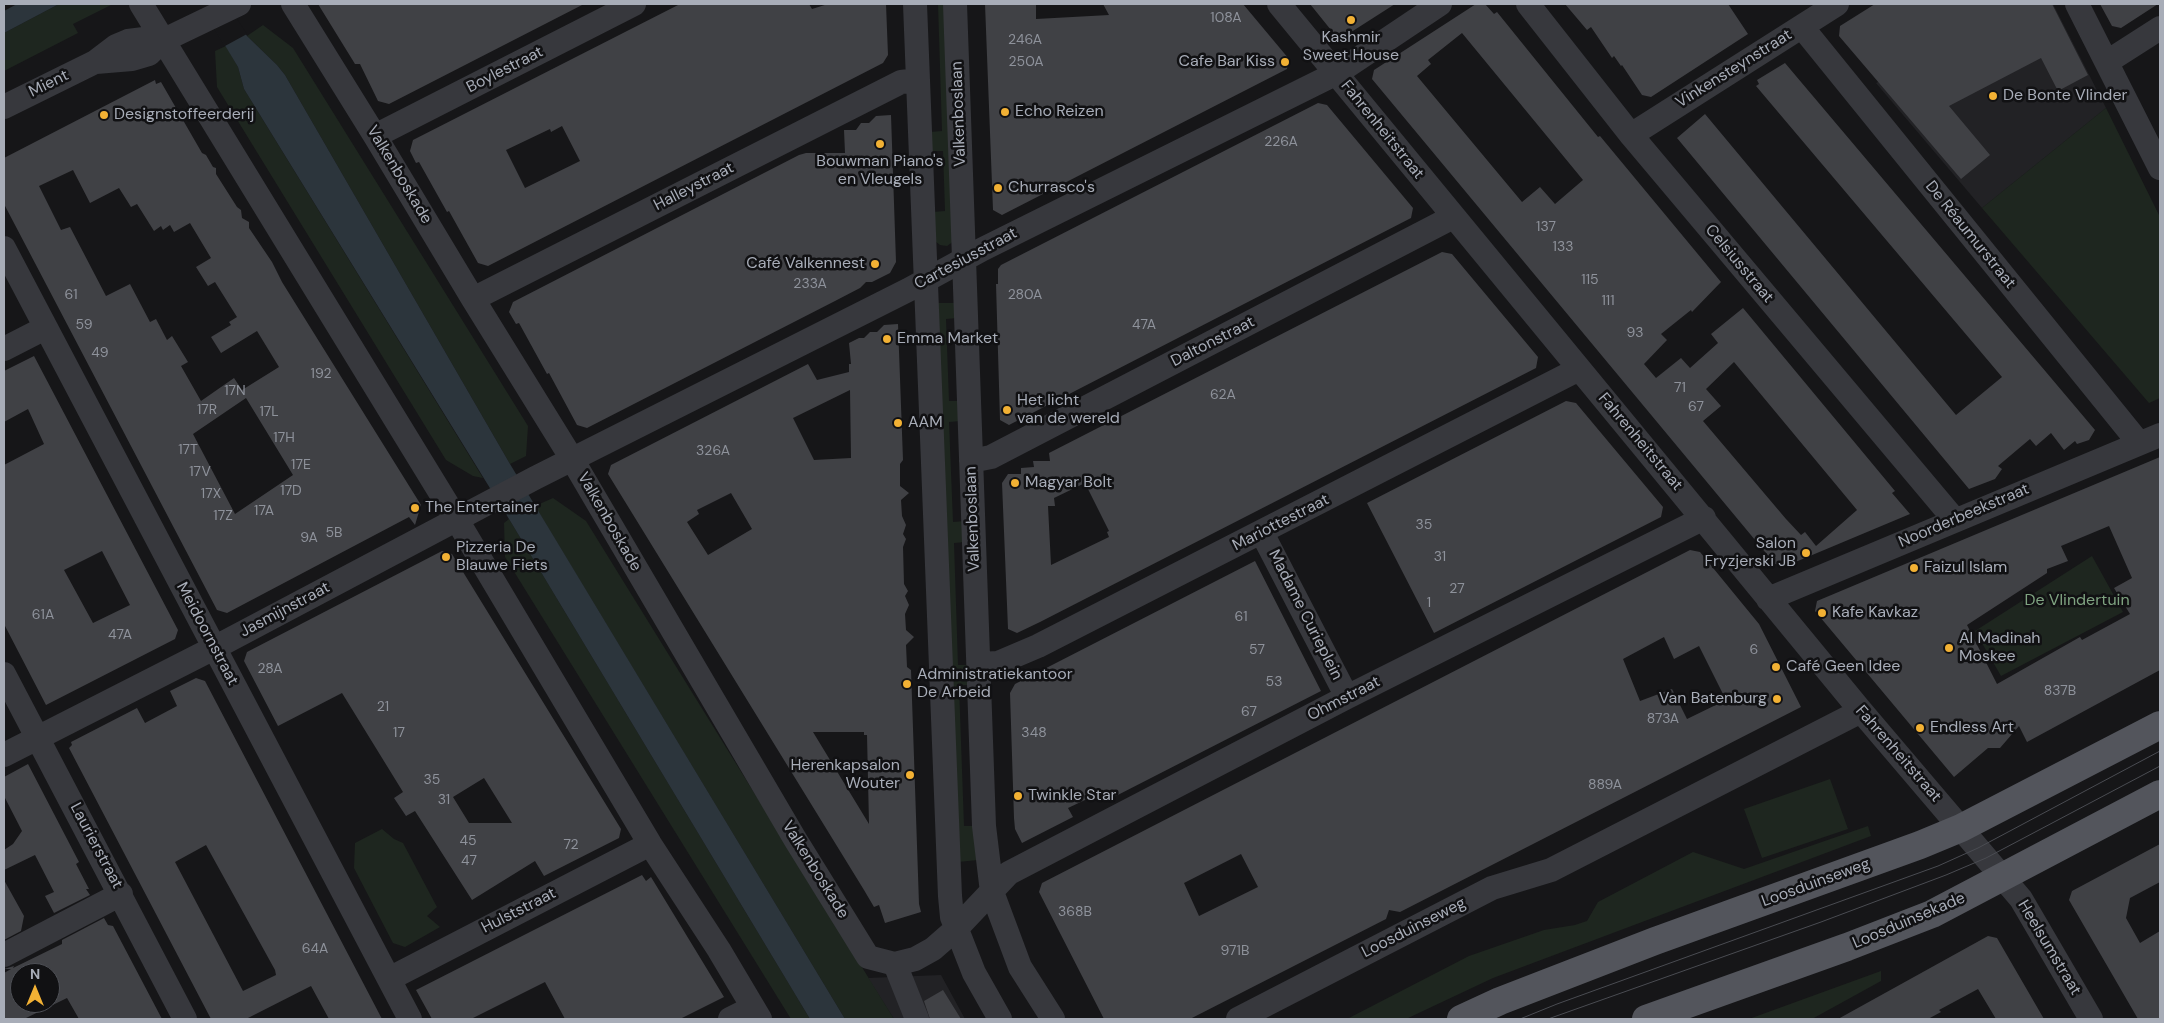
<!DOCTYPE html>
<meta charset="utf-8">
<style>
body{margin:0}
#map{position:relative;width:2164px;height:1023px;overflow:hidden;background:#161618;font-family:"DM Sans",sans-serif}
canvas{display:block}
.frame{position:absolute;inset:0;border:5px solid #a8adb8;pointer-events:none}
.north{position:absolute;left:10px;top:963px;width:50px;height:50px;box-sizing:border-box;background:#111113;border:1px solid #4d4f55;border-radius:50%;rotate:0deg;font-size:14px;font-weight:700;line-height:20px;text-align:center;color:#a8adb8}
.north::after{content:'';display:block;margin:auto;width:18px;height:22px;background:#f2b134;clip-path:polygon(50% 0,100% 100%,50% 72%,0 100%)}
</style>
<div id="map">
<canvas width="2164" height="1023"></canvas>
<div class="frame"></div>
<div class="north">N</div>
</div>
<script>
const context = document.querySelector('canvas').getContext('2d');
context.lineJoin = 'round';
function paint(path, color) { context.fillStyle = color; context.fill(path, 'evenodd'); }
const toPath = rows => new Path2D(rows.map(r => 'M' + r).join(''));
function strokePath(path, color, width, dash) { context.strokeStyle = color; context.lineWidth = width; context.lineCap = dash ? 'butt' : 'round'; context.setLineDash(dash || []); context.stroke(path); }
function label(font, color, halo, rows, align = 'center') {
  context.font = font + ' "DM Sans",sans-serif'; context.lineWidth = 5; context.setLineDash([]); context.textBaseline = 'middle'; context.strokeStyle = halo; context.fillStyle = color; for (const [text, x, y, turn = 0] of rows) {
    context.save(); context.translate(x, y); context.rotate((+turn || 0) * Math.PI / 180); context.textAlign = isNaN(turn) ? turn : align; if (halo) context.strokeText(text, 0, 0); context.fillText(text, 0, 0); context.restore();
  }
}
paint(toPath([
 [2028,4,2053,4,2106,108,1982,208,1876,83],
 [941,975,965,1019,894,1019,868,978]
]), '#222225');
paint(toPath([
 [59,4,113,4,73,24,78,33,4,71,4,33],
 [938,4,946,4,954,241,947,246,940,245,935,241,933,212,945,211,943,151,931,151,930,132,942,131],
 [263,25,293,48,528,426,526,456,510,464,285,75,277,65,247,36],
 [226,46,238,67,244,89,483,478,473,476,446,460,217,87,215,51],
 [2106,108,2160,217,2160,398,2149,403,1982,208],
 [937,303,957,303,957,318,946,319,949,401,960,401,961,421,949,422,953,522,965,521,965,542,954,543,958,665,970,665,971,685,959,685,964,826,976,826,978,860,958,862],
 [553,498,586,521,894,1019,845,1019,535,506],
 [509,519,810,1019,791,1019,505,557,504,523],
 [2092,556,2123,612,2001,676,1975,631],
 [1830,779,1848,829,1762,858,1744,809],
 [1868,826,1871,836,1493,978,1406,1019,1347,1019,1469,956,1544,930,1575,925,1587,921,1598,902,1693,852,1744,869],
 [382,829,394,839,403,843,437,907,427,916,440,927,405,947,393,943,354,868,355,843],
 [1881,971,1881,981,1812,1019,1749,1019]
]), '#1e261f');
paint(toPath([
 [17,4,59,4,4,33,4,11],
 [200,4,226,4,247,36,277,65,285,75,510,464,845,1019,810,1019,509,519,244,89,238,67]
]), '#2c353c');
paint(toPath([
 [199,4,227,4,247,34,225,46]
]), '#161618');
paint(toPath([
 [318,4,584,4,389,104,378,101,360,64,355,64],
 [680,4,809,4,812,9,828,4,886,4,888,55,883,63,488,266,478,263,449,211,447,212,419,162,416,163,410,151,413,140],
 [562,126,580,161,525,188,506,150,550,129,551,132],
 [985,4,1036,4,1036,19,1109,15,1103,4,1243,4,1289,59,1287,69,1002,215,993,210],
 [1310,4,1395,4,1345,36,1335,35],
 [1476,4,1485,4,1494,14,1497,12,1598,137,1600,136,1721,282,1692,312,1691,310,1661,334,1667,340,1644,364,1656,378,1681,358,1690,368,1718,343,1711,334,1743,308,1895,491,1892,493,1910,514,1786,566,1775,564,1372,79,1374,70],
 [1462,33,1583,180,1555,204,1540,187,1522,202,1417,76,1431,64,1428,60],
 [1734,362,1857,510,1816,546,1805,532,1801,535,1786,519,1703,421,1721,406,1706,389],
 [1565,4,1728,4,1748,34,1651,97,1642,95,1622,65,1621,66,1614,56,1612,58,1591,27,1587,30],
 [1875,4,2052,4,2088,75,2058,91,2041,58,1949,106,1990,155,1961,179,1839,36,1840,26],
 [2100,4,2158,4,2121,28,2112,26],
 [1785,63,2095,430,2089,440,2077,444,2075,441,2064,450,2051,433,2036,446,2030,439,1998,466,2002,469,1995,479,1969,489,1677,138,1705,114,1956,415,2002,377,1756,86,1759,84,1757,80],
 [155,80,156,84,161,82,202,153,206,155,213,167,216,168,216,174,237,207,241,210,242,218,249,222,249,228,272,262,282,282,421,505,415,525,409,517,227,613,217,610,4,204,4,158],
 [73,170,90,203,119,188,131,207,137,204,154,231,161,226,163,230,170,225,174,232,190,223,211,258,196,267,208,286,215,282,237,317,229,322,231,325,211,337,221,353,257,331,279,367,242,390,234,378,201,401,181,366,188,362,172,336,167,340,156,319,150,322,130,284,106,296,70,227,61,230,39,186],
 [246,398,293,475,235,514,193,434],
 [1318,103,1327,105,1413,208,1411,218,1009,425,1000,420,996,284,998,284,998,269,1001,265],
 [891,115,896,262,890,273,872,282,866,282,860,288,835,301,587,428,577,425,549,373,547,374,519,323,516,324,509,312,513,302,799,155,806,153,845,153,844,130,856,130,861,123,869,123,876,116],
 [1442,252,1452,254,1538,357,1536,368,1040,622,1017,633,1008,629,1002,483,1008,474,1021,474,1021,468,1034,467,1033,461,1050,461,1049,453],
 [1085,483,1109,531,1107,532,1109,537,1051,565,1048,506,1055,506,1054,498],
 [898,324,903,460,900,464,900,486,909,493,901,500,902,516,906,525,903,534,906,539,903,547,904,584,908,591,905,596,909,605,905,614,906,630,914,637,906,645,907,667,911,670,919,904,921,912,885,923,879,905,874,907,864,890,608,474,611,465,808,364,817,380,849,372,849,364,851,364,849,343,859,338,864,338,870,332,877,332,884,325],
 [850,390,851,458,814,460,793,418],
 [731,493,752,529,708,555,687,522,699,514,697,510],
 [813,732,864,732,864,735,867,735,869,824],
 [34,356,178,630,175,639,46,705,4,624,4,465,44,444,28,409,4,422,4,371],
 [102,551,130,605,93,623,64,570],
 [1566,401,1576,403,1663,507,1661,517,1434,633,1367,503],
 [2160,457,2160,670,2027,742,2019,726,2000,748,1988,748,1954,777,1815,611,1817,601],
 [2109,526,2132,578,2114,588,2130,614,2082,640,2080,637,1997,684,1967,625,2047,573,2047,569,2068,561,2061,546],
 [1690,550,1700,552,1759,624,1801,707,1400,912,1389,910,1386,919,1190,1019,1104,1019,1039,892,1042,883],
 [1664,637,1674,659,1699,646,1726,700,1687,719,1672,689,1640,701,1623,659],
 [1241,854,1258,887,1199,916,1184,883],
 [442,551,452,554,621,829,619,838,544,876,535,861,472,900,415,811,406,816,394,798,403,792,342,693,278,726,244,661,247,652],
 [484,778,512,823,469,823,453,797],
 [1255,561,1321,691,1108,800,1104,791,1068,808,1073,817,1022,843,1015,829,1014,818,1010,693,1015,684],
 [196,678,205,681,382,1019,329,1019,311,986,246,1019,211,1019,69,748,72,745,71,742,137,708,145,723,177,706,170,691],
 [206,845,275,970,276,975,243,991,175,862],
 [28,764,79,862,76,864,89,889,86,889,90,895,54,913,45,896,54,892,35,855,4,870,4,850,13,844,22,831,4,796,4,777],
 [2160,844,2160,882,2130,898,2126,918,2140,943,2160,931,2160,1019,2138,1019,2069,900,2072,891],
 [642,875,646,881,651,877,724,997,680,1019,565,1019,545,982,471,1019,432,1019,416,990],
 [4,880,24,916,21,931,4,940],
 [104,918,108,925,113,926,162,1019,79,1019,67,998,24,1019,4,1019,4,973,11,969,4,969,14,966,13,968,62,944,62,940],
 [20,973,50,973,50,1003,20,1003],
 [1988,936,1997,938,2044,1019,1996,1019,1978,989,1939,1010,1941,1012,1928,1019,1838,1019],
 [943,990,961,1019,930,1019,924,1001]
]), '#404145');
strokePath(toPath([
 [141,4,457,520,650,844,719,950,760,1019],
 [293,4,375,136,473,299,572,459,795,839,868,957,895,964,915,959,933,949,957,928,1009,873,1347,697,1704,518],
 [915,4,950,896,952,917,974,973,1000,1019],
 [955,4,984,826,992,892,1020,967,1053,1019],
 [1279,4,1861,711,2021,899,2091,1019],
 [1528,4,1631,135,1954,519],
 [2077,4,2160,168],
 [1802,27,2139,443],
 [96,62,132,59,149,54,162,41,239,4],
 [2107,62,2160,28],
 [4,107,95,62,116,46,128,41,144,39,162,41],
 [1631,135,1837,4],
 [375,136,634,4],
 [4,248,410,1019],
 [473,299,901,82,918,80],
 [4,349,45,328],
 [971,461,991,457,1453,217],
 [1262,533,1347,697],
 [1768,599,2160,435],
 [979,664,998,663,1038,646,1579,369],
 [4,674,185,1019],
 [4,755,214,648,535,478,908,290,983,249,1337,73,1440,4],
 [4,955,121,894],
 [895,964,917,1019],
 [389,979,650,844],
 [730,1019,752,1008],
 [1238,1019,1492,888,1551,870,1861,711]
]), '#37383d', 24);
strokePath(toPath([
 [1461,1019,1500,1001,1655,941,1920,845,1961,828,2160,725],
 [1646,1019,1847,947,1932,914,2160,794]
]), '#53555c', 28);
strokePath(toPath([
 [1520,1019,1557,1004,1938,866,1978,848,2160,751],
 [1548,1019,1821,922,1946,875,1986,858,2160,766]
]), '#4a4c52', 1);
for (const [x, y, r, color] of [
 [1351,20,5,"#f2b134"],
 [1285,62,5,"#f2b134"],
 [1993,96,5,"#f2b134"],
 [1005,112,5,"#f2b134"],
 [104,115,5,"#f2b134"],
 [880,144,5,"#f2b134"],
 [998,188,5,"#f2b134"],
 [875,264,5,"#f2b134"],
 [887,339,5,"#f2b134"],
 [1007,410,5,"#f2b134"],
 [898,423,5,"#f2b134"],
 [1015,483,5,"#f2b134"],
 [415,508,5,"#f2b134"],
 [1806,553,5,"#f2b134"],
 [446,557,5,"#f2b134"],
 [1914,568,5,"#f2b134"],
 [1822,613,5,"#f2b134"],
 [1949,648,5,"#f2b134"],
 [1776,667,5,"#f2b134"],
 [907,684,5,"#f2b134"],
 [1777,699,5,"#f2b134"],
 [1920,728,5,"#f2b134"],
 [910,775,5,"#f2b134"],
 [1018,796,5,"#f2b134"]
]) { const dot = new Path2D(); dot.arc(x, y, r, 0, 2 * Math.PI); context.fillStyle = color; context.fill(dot); strokePath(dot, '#111113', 2); }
label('14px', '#8e929b', null, [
 ["108A",1226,18],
 ["246A",1025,40],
 ["250A",1026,62],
 ["226A",1281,142],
 ["137",1546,227],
 ["133",1563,247],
 ["115",1590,280],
 ["233A",810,284],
 ["61",71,295],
 ["280A",1025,295],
 ["111",1608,301],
 ["59",84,325],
 ["47A",1144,325],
 ["93",1635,333],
 ["49",100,353],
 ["192",321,374],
 ["71",1680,388],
 ["17N",235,391],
 ["62A",1223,395],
 ["67",1696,407],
 ["17R",207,410],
 ["17L",269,412],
 ["17H",284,438],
 ["17T",188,450],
 ["326A",713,451],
 ["17E",301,465],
 ["17V",200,472],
 ["17D",291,491],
 ["17X",211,494],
 ["17A",264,511],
 ["17Z",223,516],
 ["35",1424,525],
 ["5B",334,533],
 ["9A",309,538],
 ["31",1440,557],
 ["27",1457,589],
 ["1",1429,603],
 ["61A",43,615],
 ["61",1241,617],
 ["47A",120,635],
 ["57",1257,650],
 ["6",1754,650],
 ["28A",270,669],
 ["53",1274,682],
 ["837B",2060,691],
 ["21",383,707],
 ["67",1249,712],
 ["873A",1663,719],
 ["17",399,733],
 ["348",1034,733],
 ["35",432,780],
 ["889A",1605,785],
 ["31",444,800],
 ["45",468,841],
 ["72",571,845],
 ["47",469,861],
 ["368B",1075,912],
 ["64A",315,949],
 ["971B",1235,951]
]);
label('16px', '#a8adb8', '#111113', [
 ["Kashmir",1351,38,"center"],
 ["Sweet House",1351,56,"center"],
 ["Cafe Bar Kiss",1275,62,"right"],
 ["De Bonte Vlinder",2003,96],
 ["Echo Reizen",1015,112],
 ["Designstoffeerderij",114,115],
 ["Bouwman Piano's",880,162,"center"],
 ["en Vleugels",880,180,"center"],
 ["Churrasco's",1008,188],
 ["Café Valkennest",865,264,"right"],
 ["Emma Market",897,339],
 ["Het licht",1017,401],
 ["van de wereld",1017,419],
 ["AAM",908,423],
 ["Magyar Bolt",1025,483],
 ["The Entertainer",425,508],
 ["Salon",1796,544,"right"],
 ["Fryzjerski JB",1796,562,"right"],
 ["Pizzeria De",456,548],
 ["Blauwe Fiets",456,566],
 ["Faizul Islam",1924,568],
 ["Kafe Kavkaz",1832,613],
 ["Al Madinah",1959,639],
 ["Moskee",1959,657],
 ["Café Geen Idee",1786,667],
 ["Administratiekantoor",917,675],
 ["De Arbeid",917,693],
 ["Van Batenburg",1767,699,"right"],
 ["Endless Art",1930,728],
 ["Herenkapsalon",900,766,"right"],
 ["Wouter",900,784,"right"],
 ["Twinkle Star",1028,796]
], 'left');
label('16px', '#a8adb8', '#111113', [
 ["Vinkensteynstraat",1734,69,-32],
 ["Boylestraat",505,70,-27],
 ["Mient",49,84,-26],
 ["Valkenboslaan",959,114,-92],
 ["Fahrenheitstraat",1382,130,51],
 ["Valkenboskade",399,175,59],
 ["Halleystraat",694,187,-27],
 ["De Réaumurstraat",1970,235,51],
 ["Cartesiusstraat",966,259,-28],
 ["Celsiusstraat",1739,264,50],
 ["Daltonstraat",1213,342,-27],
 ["Fahrenheitstraat",1640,442,50],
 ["Noorderbeekstraat",1964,516,-23],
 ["Valkenboslaan",973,519,-92],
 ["Valkenboskade",609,522,60],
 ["Mariottestraat",1281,523,-27],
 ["Jasmijnstraat",285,610,-28],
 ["Madame Curieplein",1305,615,63],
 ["Meidoornstraat",207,634,62],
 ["Ohmstraat",1344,699,-27],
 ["Fahrenheitstraat",1898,754,49],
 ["Laurierstraat",96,846,62],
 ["Valkenboskade",815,870,58],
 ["Loosduinseweg",1816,883,-20],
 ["Hulststraat",519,911,-27],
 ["Loosduinsekade",1909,921,-23],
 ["Loosduinseweg",1414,928,-27],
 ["Heelsumstraat",2049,948,59]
]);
label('16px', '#7fa381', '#111113', [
 ["De Vlindertuin",2077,601]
]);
</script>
